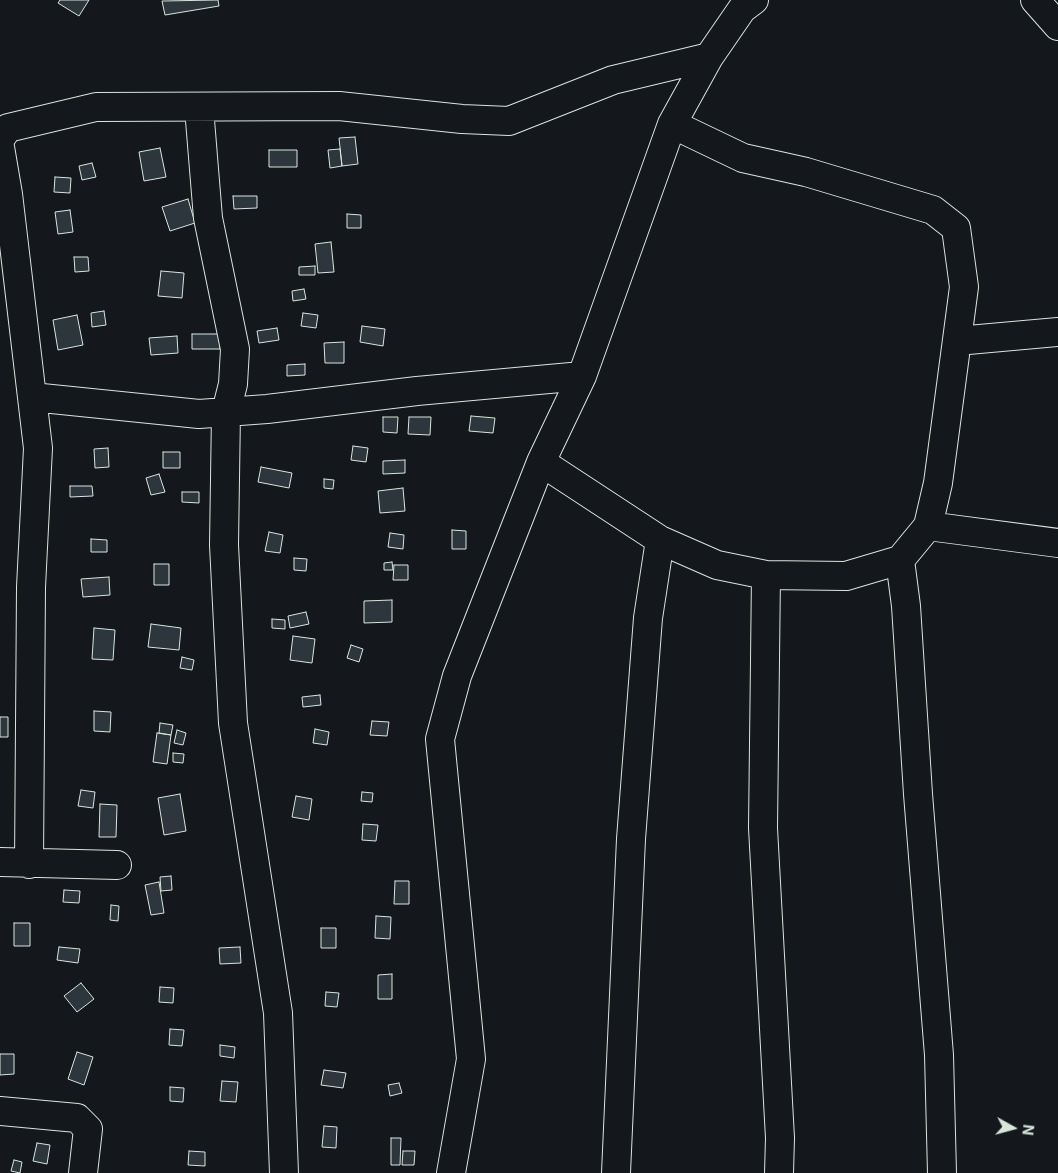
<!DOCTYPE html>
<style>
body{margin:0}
#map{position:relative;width:1058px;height:1173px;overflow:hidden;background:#14181c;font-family:Inter,sans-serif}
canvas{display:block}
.north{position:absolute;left:988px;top:1103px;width:50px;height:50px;-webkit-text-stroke:4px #14181c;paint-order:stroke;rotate:97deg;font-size:14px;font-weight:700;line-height:20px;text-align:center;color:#d8e6dc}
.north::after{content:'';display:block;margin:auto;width:18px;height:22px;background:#d8e6dc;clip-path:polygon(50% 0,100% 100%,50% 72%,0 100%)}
</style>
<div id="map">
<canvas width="1058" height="1173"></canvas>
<div class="north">N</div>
</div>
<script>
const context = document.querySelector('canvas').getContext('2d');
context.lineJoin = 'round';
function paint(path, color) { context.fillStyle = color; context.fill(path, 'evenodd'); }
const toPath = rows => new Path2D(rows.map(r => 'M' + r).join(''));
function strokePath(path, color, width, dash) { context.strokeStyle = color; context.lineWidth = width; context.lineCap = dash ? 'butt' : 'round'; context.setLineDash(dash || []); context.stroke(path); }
const building = toPath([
 [60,0,89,0,79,16,58,3,60,0],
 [218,0,219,6,165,15,162,1,218,0],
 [355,137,358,164,342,166,339,138,355,137],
 [160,148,166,177,144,181,139,152,160,148],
 [340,149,342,166,330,168,328,150,340,149],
 [269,150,297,150,297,167,269,167,269,150],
 [92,163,96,177,82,180,79,166,92,163],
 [55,177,71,178,70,193,54,192,55,177],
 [233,196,257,196,257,208,234,209,233,196],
 [188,199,195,223,170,231,162,207,188,199],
 [70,210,73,232,58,234,55,212,70,210],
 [347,214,361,215,361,228,347,228,347,214],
 [331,242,334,272,318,273,315,244,331,242],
 [74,257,88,257,89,271,75,272,74,257],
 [315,266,315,275,299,275,299,267,315,266],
 [161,271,184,273,182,298,158,296,161,271],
 [304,289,306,299,293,301,292,291,304,289],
 [104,311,106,325,92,327,91,313,104,311],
 [303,313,318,315,316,328,301,326,303,313],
 [77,315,83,345,58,350,53,320,77,315],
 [362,326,385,329,383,346,360,342,362,326],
 [277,328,279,340,259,343,257,331,277,328],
 [192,334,220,334,220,349,192,349,192,334],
 [177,336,178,353,151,355,149,338,177,336],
 [344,342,344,363,325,363,324,343,344,342],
 [305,364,305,375,287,376,287,365,305,364],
 [471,416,495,418,493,433,469,431,471,416],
 [383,417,398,417,397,433,383,432,383,417],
 [409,417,431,417,430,435,408,434,409,417],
 [353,446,368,448,366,462,351,460,353,446],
 [108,448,109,467,95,468,94,449,108,448],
 [163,452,180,452,180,468,163,468,163,452],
 [405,460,405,473,383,474,383,461,405,460],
 [261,467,292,473,289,488,258,482,261,467],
 [159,474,165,492,151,495,146,478,159,474],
 [324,479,334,480,333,489,324,488,324,479],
 [70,486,92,486,93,496,70,497,70,486],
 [403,488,405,511,380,513,378,491,403,488],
 [182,492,199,492,199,503,182,502,182,492],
 [452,530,466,531,466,549,452,549,452,530],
 [269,532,283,535,280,553,265,551,269,532],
 [390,533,404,535,403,549,388,547,390,533],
 [91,539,107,540,107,552,91,552,91,539],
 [294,558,307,559,306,571,294,570,294,558],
 [392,562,393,570,384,570,384,563,392,562],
 [154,564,169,564,169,585,154,585,154,564],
 [394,565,408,565,408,580,393,580,394,565],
 [109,577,110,595,83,597,81,579,109,577],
 [392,600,392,622,364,623,364,601,392,600],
 [306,612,309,624,290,628,288,616,306,612],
 [272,619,285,620,285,629,272,628,272,619],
 [151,624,181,628,179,650,148,647,151,624],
 [94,628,115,630,113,660,92,659,94,628],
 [293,636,315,639,312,663,290,660,293,636],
 [351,645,363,649,359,662,347,658,351,645],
 [182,657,194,660,192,670,180,668,182,657],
 [320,695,321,705,303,707,302,697,320,695],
 [94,711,111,712,110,732,94,731,94,711],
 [0,717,8,717,8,737,0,737,0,717],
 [372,721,389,722,387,736,370,735,372,721],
 [160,723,173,725,171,735,159,733,160,723],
 [315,729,329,732,327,745,313,743,315,729],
 [177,730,186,733,183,745,174,743,177,730],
 [157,733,171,735,167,764,153,762,157,733],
 [173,753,184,754,183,763,173,762,173,753],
 [81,790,95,792,93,808,78,806,81,790],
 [362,792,373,793,372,802,361,801,362,792],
 [180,794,186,831,164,835,158,798,180,794],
 [296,796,312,799,309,820,292,817,296,796],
 [100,804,117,805,116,837,99,837,100,804],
 [363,824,378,825,376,841,362,840,363,824],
 [171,876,172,890,161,891,160,877,171,876],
 [395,881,409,881,409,904,394,904,395,881],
 [159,882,164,913,151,915,145,885,159,882],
 [64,890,80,891,79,903,63,902,64,890],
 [111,905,119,906,118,921,110,920,111,905],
 [376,916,391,917,390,939,375,938,376,916],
 [14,923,30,923,30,946,14,946,14,923],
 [321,928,336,928,336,948,321,948,321,928],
 [59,947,80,949,78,963,57,960,59,947],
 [240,947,241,963,220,964,219,948,240,947],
 [392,974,392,999,378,999,378,975,392,974],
 [81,983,94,999,77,1012,64,996,81,983],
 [160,987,174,988,173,1003,159,1002,160,987],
 [326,992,339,993,337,1007,325,1006,326,992],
 [170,1029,184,1030,182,1046,169,1045,170,1029],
 [220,1045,235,1047,234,1058,220,1056,220,1045],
 [77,1052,93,1057,84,1085,68,1079,77,1052],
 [0,1054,14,1054,14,1074,0,1075,0,1054],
 [324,1070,346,1073,343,1088,321,1085,324,1070],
 [222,1081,238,1082,236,1102,220,1101,222,1081],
 [399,1083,402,1093,390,1096,388,1085,399,1083],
 [170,1087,184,1088,183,1102,170,1101,170,1087],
 [324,1126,337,1127,336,1148,322,1147,324,1126],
 [391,1138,401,1138,400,1165,391,1165,391,1138],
 [37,1143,50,1145,47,1164,33,1161,37,1143],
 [189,1151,205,1152,205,1166,188,1165,189,1151],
 [403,1151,415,1151,414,1165,402,1165,403,1151],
 [14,1160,22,1162,20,1173,11,1171,14,1160]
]);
paint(building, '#2c363c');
strokePath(building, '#d8e6dc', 1);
const minor = toPath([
 [1035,0,1058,26],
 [199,108,208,218,235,349,233,384,226,412,224,545,233,723,278,1013,284,1173],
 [0,139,8,128,96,107,339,106,462,119,509,121,613,80,709,57],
 [0,147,8,194,38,448,31,587,29,864],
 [957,341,1058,332],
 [32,397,199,414,267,409,417,391,582,376],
 [541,462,660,540,717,565,766,575,846,576,900,560,928,526,938,483,964,287,956,228,933,210,806,172,743,158,672,124],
 [928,526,1058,543],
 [900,560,906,606,918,794,939,1055,942,1173],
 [766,575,763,828,780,1138,779,1173],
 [0,862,117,865],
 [0,1111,77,1118,88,1129,83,1173],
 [451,1173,471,1059,440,739,457,676,541,462,582,376,672,124,709,57,742,9,754,0],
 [616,1173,631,839,648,618,660,540]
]);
strokePath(minor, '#d8e6dc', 30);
strokePath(minor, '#14181c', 28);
</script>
